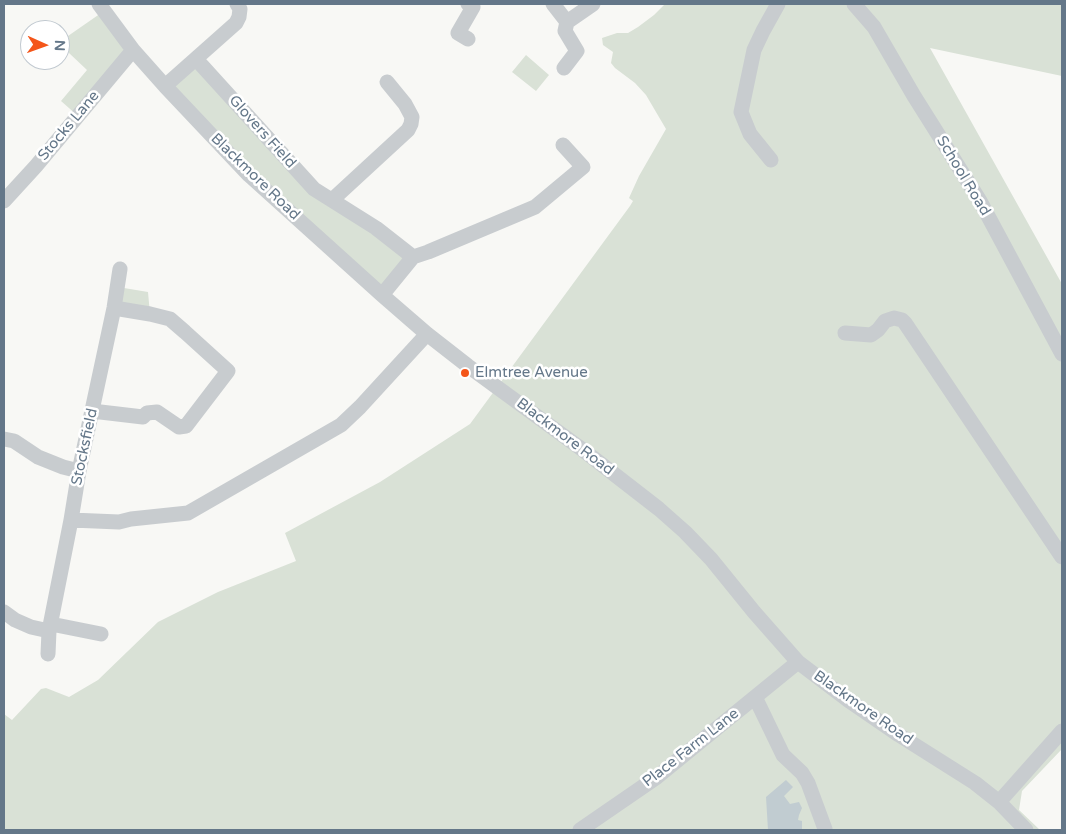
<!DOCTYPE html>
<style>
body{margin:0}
#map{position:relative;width:1066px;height:834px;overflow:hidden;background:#f8f8f5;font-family:"Varela Round",sans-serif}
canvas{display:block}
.frame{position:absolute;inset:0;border:5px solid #647789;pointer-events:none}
.north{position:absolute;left:20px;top:20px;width:50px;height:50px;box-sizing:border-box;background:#fff;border:1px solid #c1c9d0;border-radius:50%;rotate:92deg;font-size:14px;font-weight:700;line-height:20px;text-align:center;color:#647789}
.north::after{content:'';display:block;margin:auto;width:18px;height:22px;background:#f4561a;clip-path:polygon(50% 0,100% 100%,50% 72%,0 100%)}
</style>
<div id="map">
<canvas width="1066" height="834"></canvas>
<div class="frame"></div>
<div class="north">N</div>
</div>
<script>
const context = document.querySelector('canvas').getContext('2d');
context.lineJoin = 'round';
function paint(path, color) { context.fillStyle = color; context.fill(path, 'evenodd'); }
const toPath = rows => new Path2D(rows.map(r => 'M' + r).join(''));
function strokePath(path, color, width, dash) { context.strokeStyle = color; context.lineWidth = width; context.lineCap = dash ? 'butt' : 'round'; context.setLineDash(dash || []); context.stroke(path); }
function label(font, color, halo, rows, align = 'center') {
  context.font = font + ' "Varela Round",sans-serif'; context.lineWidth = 5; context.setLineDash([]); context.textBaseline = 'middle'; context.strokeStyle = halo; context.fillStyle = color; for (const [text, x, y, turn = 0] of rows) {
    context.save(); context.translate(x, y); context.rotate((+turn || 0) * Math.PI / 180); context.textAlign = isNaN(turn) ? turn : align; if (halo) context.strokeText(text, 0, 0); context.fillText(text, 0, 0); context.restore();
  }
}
paint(toPath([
 [665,4,1062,4,1062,76,930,48,1062,284,1062,749,1022,791,1019,810,1040,830,4,830,4,714,12,720,41,689,46,688,69,697,98,680,158,622,218,592,296,561,285,533,380,482,470,424,630,206,633,201,629,198,639,176,666,129,646,95,635,83,615,68,611,63,613,52,603,45,602,38,617,33,628,33,638,27,654,15],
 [104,11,133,50,78,116,61,101,87,70,69,53,68,36],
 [526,55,549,75,536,91,512,72],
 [196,59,297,171,413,257,382,295,165,86],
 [118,287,148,292,150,314,114,308]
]), '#d9e1d6');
paint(toPath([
 [786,780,793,787,784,796,790,804,799,802,802,808,799,815,798,820,802,821,802,830,768,830,766,797]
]), '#c1ccd1');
strokePath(toPath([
 [99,4,133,50,165,86,249,175,382,295,427,334,468,366,583,450,659,509,685,532,711,559,754,612,798,662,848,700,899,735,975,783,999,802,1026,830],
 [553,4,567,22],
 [854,4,874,27,914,96,980,201,1062,354],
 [567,22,593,4],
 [468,39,458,33,473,7,468,4],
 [196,59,314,189,376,228,413,257,382,295],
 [564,68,577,51,565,31,567,22],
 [165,86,236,23,239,17,240,9,237,4],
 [771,160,750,134,741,112,754,50,763,31,778,4],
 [332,200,408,130,411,124,412,117,405,104,387,82],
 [4,201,36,166,133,50],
 [413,257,428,252,535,207,583,167,563,145],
 [845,333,871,335,878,330,885,321,894,318,902,320,905,323,1062,557],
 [92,411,143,417,147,413,157,412,179,427,186,426,228,371,185,332,170,319,150,314,114,308],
 [4,439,14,441,38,457,63,467,79,471],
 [71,520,119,522,131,519,188,513,341,425,360,407,427,334],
 [4,612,15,620,31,627,49,631],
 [51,624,101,634],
 [48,654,49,631,71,520,79,471,114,308,120,269],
 [755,697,783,755,802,773,808,783,825,829],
 [999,802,1062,731],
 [580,830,657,777,798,662]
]), '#c8cccf', 15);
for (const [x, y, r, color] of [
 [465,373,5,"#f4561a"]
]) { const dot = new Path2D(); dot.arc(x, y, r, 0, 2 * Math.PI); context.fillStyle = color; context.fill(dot); strokePath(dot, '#fff', 2); }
label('15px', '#647789', '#fff', [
 ["Stocks Lane",69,126,-50],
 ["Glovers Field",262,132,48],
 ["School Road",963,176,59],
 ["Blackmore Road",255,177,44],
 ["Blackmore Road",565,437,37],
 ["Stocksfield",85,447,-78],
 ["Blackmore Road",863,708,35],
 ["Place Farm Lane",691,748,-38]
]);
label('15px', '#647789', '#fff', [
 ["Elmtree Avenue",475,373]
], 'left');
</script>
